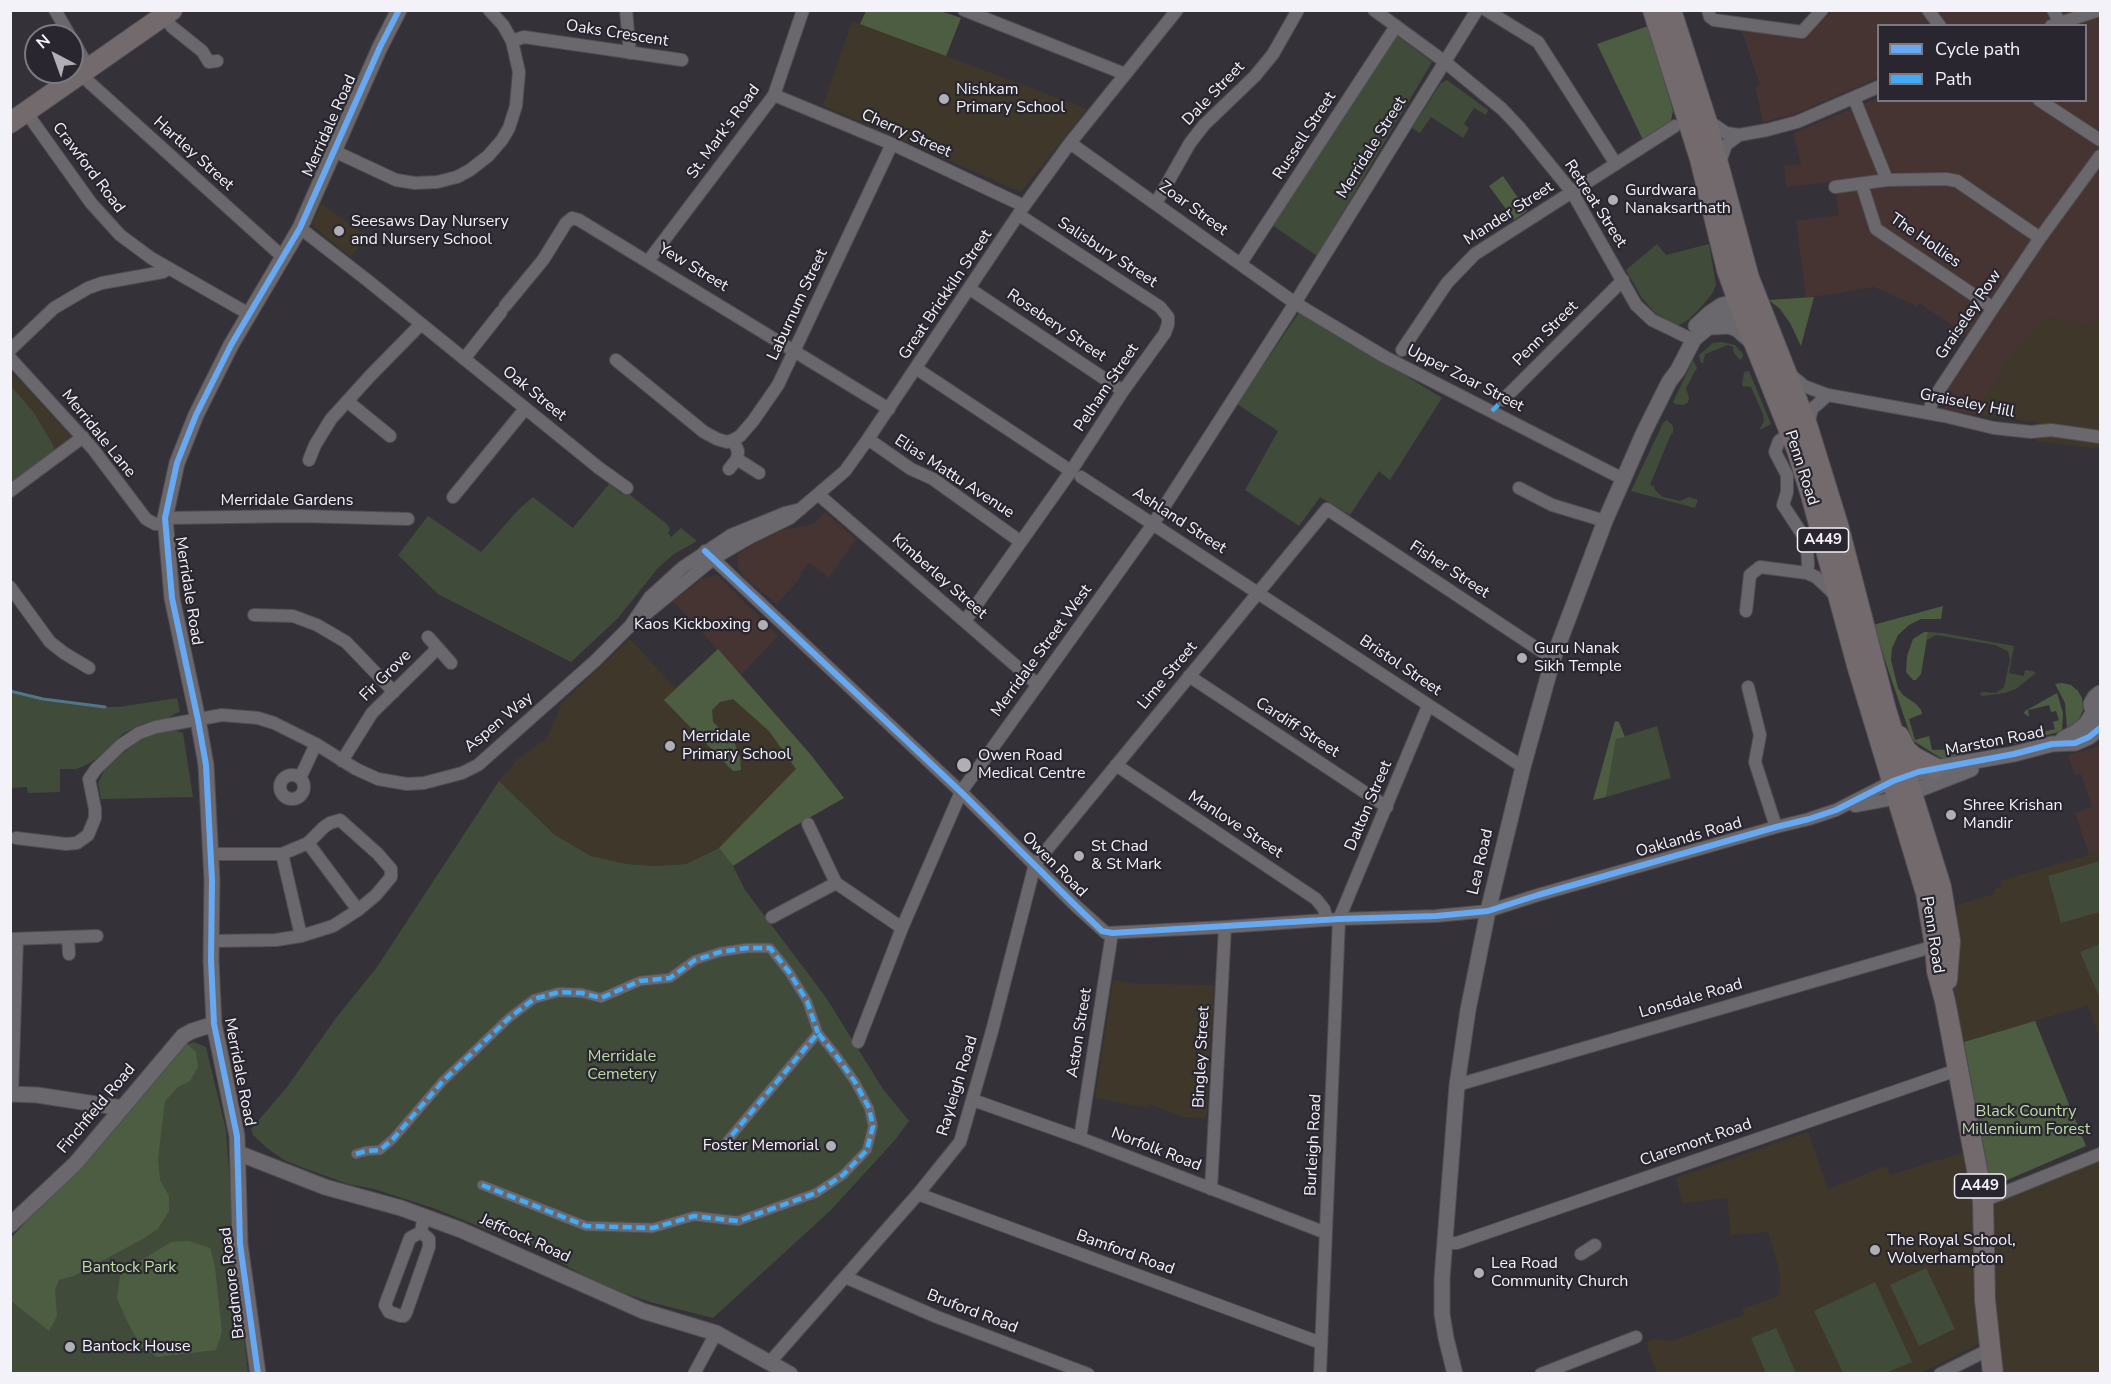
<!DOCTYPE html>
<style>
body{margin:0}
#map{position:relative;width:2111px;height:1384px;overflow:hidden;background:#343238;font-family:"Nunito Sans",sans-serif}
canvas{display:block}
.frame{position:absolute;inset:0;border:12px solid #f3f2f8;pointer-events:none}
.legend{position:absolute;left:1877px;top:24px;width:210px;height:78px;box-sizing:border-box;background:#292630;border:2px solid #7a7880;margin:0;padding:8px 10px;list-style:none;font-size:18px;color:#f3f2f8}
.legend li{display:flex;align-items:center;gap:12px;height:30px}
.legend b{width:30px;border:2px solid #7a7880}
.north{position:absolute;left:24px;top:24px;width:60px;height:60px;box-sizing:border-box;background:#292630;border:2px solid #7a7880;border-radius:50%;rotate:319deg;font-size:16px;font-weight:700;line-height:24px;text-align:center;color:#f3f2f8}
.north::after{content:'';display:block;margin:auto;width:21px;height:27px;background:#b0afb5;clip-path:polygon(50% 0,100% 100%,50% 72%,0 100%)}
</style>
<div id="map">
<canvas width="2111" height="1384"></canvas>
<div class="frame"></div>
<ul class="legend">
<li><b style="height:8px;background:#66a8f1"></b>Cycle path</li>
<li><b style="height:8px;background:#42abf6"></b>Path</li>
</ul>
<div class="north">N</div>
</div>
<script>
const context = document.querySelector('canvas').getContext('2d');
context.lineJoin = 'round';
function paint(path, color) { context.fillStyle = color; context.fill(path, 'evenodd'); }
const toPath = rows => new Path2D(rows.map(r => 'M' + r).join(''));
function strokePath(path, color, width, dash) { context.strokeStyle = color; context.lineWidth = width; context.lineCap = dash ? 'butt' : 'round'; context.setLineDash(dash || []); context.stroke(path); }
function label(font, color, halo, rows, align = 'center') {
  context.font = font + ' "Nunito Sans",sans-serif'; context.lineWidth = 4.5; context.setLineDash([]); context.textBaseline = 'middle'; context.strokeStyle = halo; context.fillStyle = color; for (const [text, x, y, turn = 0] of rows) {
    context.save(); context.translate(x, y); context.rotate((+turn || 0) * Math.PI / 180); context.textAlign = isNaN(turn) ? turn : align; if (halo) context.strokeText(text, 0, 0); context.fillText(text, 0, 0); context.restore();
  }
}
paint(toPath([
 [1832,11,2100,11,2100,319,2084,325,2046,317,2005,365,1975,415,1945,409,1941,399,1978,343,1919,303,1917,306,1874,287,1806,298,1796,221,1839,215,1834,182,1786,187,1784,166,1801,164,1793,133,1878,98,1878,100,2086,100,2086,26,1878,26,1878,78,1795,114,1763,122,1755,87,1760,85,1741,28,1806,37],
 [825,512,856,539,829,578,809,563,800,574,802,576,777,604,746,579,739,571,737,562,738,554,759,541,782,530,814,524],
 [717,575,778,636,741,675,673,601,702,579],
 [2100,746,2100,852,2089,855,2075,813,2092,807,2081,774,2075,776,2068,755]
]), '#453431');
paint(toPath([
 [940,10,961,18,946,56,1087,109,1021,192,823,105,852,22,860,24,866,11],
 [321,204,367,236,351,257,312,225],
 [2046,316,2084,325,2100,319,2100,449,2036,441,2038,422,1975,415,2005,365],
 [11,371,74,439,11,486],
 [630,639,675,688,718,649,811,755,844,798,786,831,733,866,718,848,686,864,655,866,627,864,591,856,555,835,499,781,518,759,547,738,562,703],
 [2100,852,2100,1040,2088,1005,1964,1042,1956,1008,1954,982,1958,939,1957,905,1995,894,1994,889,2002,887,2000,881],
 [1113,980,1136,984,1214,985,1206,1118,1184,1117,1149,1104,1148,1108,1095,1098],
 [1808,1132,1828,1189,1886,1166,1890,1175,1965,1152,1977,1220,1980,1343,1920,1373,1657,1374,1646,1343,1655,1339,1671,1341,1744,1315,1742,1309,1779,1296,1780,1279,1778,1266,1768,1232,1731,1235,1727,1198,1683,1203,1676,1178],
 [2100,1161,2100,1373,2004,1373,1997,1315,1991,1203]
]), '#3f382a');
paint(toPath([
 [1396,35,1432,62,1317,256,1272,225],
 [1447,80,1488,110,1486,115,1474,108,1464,124,1469,128,1463,138,1431,117,1420,133,1412,128,1441,83],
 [1657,244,1666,255,1709,244,1716,285,1712,294,1701,307,1688,320,1679,325,1673,324,1654,312,1642,298,1626,270],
 [1300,311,1442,398,1390,480,1379,471,1350,515,1320,497,1299,526,1245,490,1278,431,1237,404],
 [1722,342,1735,345,1743,354,1743,357,1740,360,1734,353,1733,347,1728,345,1705,354,1703,363,1701,363,1699,355,1713,343],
 [1693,360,1697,368,1686,388,1689,398,1688,402,1684,405,1675,404,1673,402],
 [1749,371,1771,424,1759,430,1764,421,1763,414,1751,387,1742,386,1744,372],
 [11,386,34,413,53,445,55,453,11,486],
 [1667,420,1673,426,1673,433,1671,434,1650,485,1654,486,1655,490,1663,497,1680,501,1689,497,1698,500,1695,508,1631,491,1663,423],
 [609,484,622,494,625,491,668,525,670,530,668,533,671,537,681,528,697,541,674,554,658,568,618,618,571,662,438,594,398,555,428,516,481,552,519,509,533,497,573,528],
 [1928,632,1943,633,2014,646,2009,673,2024,676,2025,670,2033,671,2036,673,2016,689,2005,693,1982,696,1980,694,1982,692,1996,693,2004,687,2010,660,2008,651,1995,645,1936,635,1927,640],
 [10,691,44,699,105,707,119,707,177,698,180,711,170,717,140,725,124,733,96,759,86,765,76,769,60,769,60,792,28,793,27,787,11,788],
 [1657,726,1671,778,1606,797,1616,739],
 [174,730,183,733,193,797,101,799,98,783,105,769,139,739,157,733],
 [499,781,555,835,591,856,627,864,655,866,686,864,719,848,733,866,745,890,825,996,883,1089,909,1121,895,1140,831,1210,713,1318,650,1302,615,1290,581,1274,542,1252,436,1209,374,1189,348,1184,301,1167,284,1160,267,1148,253,1135,251,1129,287,1087,336,1018,377,967],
 [2100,861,2100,912,2061,923,2048,876],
 [2100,944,2100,999,2080,952],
 [194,1042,206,1047,226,1130,236,1267,248,1373,11,1373,10,1239,73,1171,182,1046],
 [1926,1268,1955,1329,1919,1346,1890,1285],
 [1875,1282,1912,1362,1886,1373,1843,1373,1814,1311],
 [1776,1328,1796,1373,1766,1373,1751,1338]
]), '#404b39');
paint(toPath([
 [866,11,940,11,961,18,946,56,860,24],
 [1648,26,1673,111,1671,121,1665,128,1644,142,1597,44],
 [1503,176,1527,211,1514,220,1489,186],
 [1814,297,1801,346,1790,323,1780,309,1769,300],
 [1943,606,1941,619,1921,619,1909,625,1898,635,1892,648,1891,660,1898,688,1903,695,1916,704,1921,710,1922,714,1909,719,1915,740,1929,736,1932,750,1972,749,1972,754,1944,760,1912,740,1873,625],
 [1924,632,1928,632,1921,674,1916,680,1913,680,1906,672,1907,656,1913,639],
 [718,649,811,755,844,798,786,831,733,866,719,848,796,769,769,731,733,699,720,702,712,710,713,722,735,744,740,757,741,770,733,771,664,700],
 [2062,683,2071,685,2078,691,2082,698,2083,710,2078,721,2067,729,2065,703,2055,684],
 [2057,693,2063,713,2062,731,2015,744,2014,736,2016,733,2019,738,2055,729,2053,722,2059,720,2056,711,2051,712,2049,705,2028,710,2029,717,2024,713,2025,711],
 [1615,721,1619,722,1625,737,1616,739,1606,797,1593,800],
 [2035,1021,2086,1146,1991,1187,1964,1042],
 [187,1044,196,1052,198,1067,190,1081,178,1087,165,1101,158,1159,160,1180,169,1196,169,1211,158,1229,141,1240,74,1276,59,1280,55,1290,57,1316,49,1331,11,1301,10,1239,73,1171,182,1046],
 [189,1241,210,1248,215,1267,222,1332,216,1350,157,1357,140,1345,127,1321,117,1298,120,1276,134,1265,171,1242]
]), '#4d5d42');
strokePath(toPath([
 [10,691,43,699,105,707]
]), '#51758a', 3);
const pedestrian = toPath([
 [356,1154,366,1151,380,1150,393,1139,443,1081,509,1018,534,999,559,992,582,993,601,998,640,981,670,978,695,960,720,952,747,948,770,948,789,972,807,1001,818,1033],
 [482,1185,586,1226,653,1228,694,1216,738,1221,816,1193,843,1175,867,1150,873,1126,869,1108,855,1082,838,1058,818,1033,727,1141]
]);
const minor = toPath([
 [55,10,70,36],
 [626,10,630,53],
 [964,10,1125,74],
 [1374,10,1445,62,1502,109,1519,127,1572,192,1636,305,1652,320,1687,337],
 [1486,10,1538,42,1616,164],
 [1708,10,1710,17,1714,20,1802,32,1822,10],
 [1928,10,1940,26],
 [2053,10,2060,23],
 [163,16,172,27,202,51,209,62,217,61],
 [2051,26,2099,10],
 [72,39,89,68],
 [512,41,524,37,682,60],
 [80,74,284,258],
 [774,95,892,144,1024,206],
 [1854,98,1887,180],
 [2039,100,2100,140],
 [26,112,91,203,120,235,151,258,249,314],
 [1707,120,1726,133,1739,135,1767,130,1797,122,1878,87],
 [1070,143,1295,303,1385,357,1623,479],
 [334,151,396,180,415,183,437,182,457,177,470,170,488,156,502,140,509,128,516,106,519,72,512,41,503,25,489,10],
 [1719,165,1726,145,1739,135],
 [1862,185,1876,229,1993,308],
 [1835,187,1887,180,1946,179,1957,181,2040,238],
 [1156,203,1190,143,1204,125,1255,76,1273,54,1298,10],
 [300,228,367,280,599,468,627,488],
 [649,260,774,95,803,10],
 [1241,263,1396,26],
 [970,289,1123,391],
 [505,306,543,260,566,223,572,218,579,220,889,409],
 [10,350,54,308,88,288,102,283,163,272,169,268],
 [1402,350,1447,283,1475,254,1675,126],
 [10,358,93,449,146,519,155,524,164,524],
 [464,359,501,312],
 [616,360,704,432,717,439,727,442,733,440],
 [917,369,1071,471],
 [1790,374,1804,386,1828,395,1944,416,1994,428,2031,432,2051,430,2100,437],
 [1503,400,1623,280],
 [347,401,390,436],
 [1929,413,1932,401,1993,308,2040,238,2100,156],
 [1808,425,1812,409,1828,395],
 [1790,433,1779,441,1775,452,1787,475,1787,492,1783,505,1804,537,1807,546,1808,565,1807,573],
 [868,439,911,469,933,479,1021,542],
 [737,459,759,473],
 [309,460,315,445,331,419,370,376,421,324],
 [729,469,737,459,738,451,733,440,740,436,753,421,778,385,892,144],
 [1081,477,1523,767],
 [1519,488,1552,505,1605,521],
 [10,491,83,437],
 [819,495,1038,685],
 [453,497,525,409],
 [165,518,300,516,408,519],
 [705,551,961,792,1076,906,1106,933,1225,927,1339,919,1436,916,1488,911,1538,895,1776,827,1809,819,1836,810,1893,781],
 [10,587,50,642,64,653,89,668],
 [1746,611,1750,575,1760,567,1807,573,1816,577,1835,595],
 [254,615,293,616,317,625,346,642,394,692],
 [641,618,713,559,751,537,790,518,845,471,868,439,1024,206,1070,143,1177,10],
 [965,621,1071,471,1123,391,1165,333,1168,324,1168,317,1160,307,1019,215],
 [428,637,451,663],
 [1189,676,1387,807],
 [1748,687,1760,735,1755,762,1776,827],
 [342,761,372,713,438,648],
 [1116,765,1316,899,1324,909,1327,920],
 '280 787a12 12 0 1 1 24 0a12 12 0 1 1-24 0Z',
 [300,778,316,744],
 [1855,806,1898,798],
 [808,824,836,883,902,928],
 [16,838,66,844,77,843,88,835,95,818,95,809,89,779,96,769,121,745,139,733,156,727,222,715,258,718,274,723,316,744,356,769,378,779,407,784,424,783,462,773,478,765,595,661,630,626,650,597,683,567,731,535,785,513,801,509],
 [308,843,358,910],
 [211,854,282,854,308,843,324,827,330,823,340,820,378,854,391,869,391,877,376,895,358,910,333,926,301,936,276,940,211,941],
 [282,854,301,936],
 [772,917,836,883],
 [68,937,69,954],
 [11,939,97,936],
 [858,1042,902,928,961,792,1153,524,1295,303,1477,10],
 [1457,1085,1935,946],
 [12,1094,17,939],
 [973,1100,1080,1138,1326,1233],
 [1080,1138,1112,933],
 [1211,1189,1225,927],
 [918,1194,1321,1343],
 [1983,1201,2100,1154],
 [421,1232,429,1239,429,1247,406,1313,404,1316,401,1316,389,1312,385,1305,410,1238,421,1232,424,1216],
 [1445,1243,1457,1243,1957,1070],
 [1581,1254,1595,1245],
 [845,1277,937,1317,1088,1374],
 [770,1362,918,1194,960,1142,992,1031,1035,864,1327,509,1553,659],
 [694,1374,716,1333],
 [1320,1374,1339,919,1428,706],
 [1541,1374,1636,1337],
 [1940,1374,1982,1353,1990,1351]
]);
const tertiary = toPath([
 [1696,326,1710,313,1722,305,1732,303,1745,304],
 [1711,327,1729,326,1737,329,1753,343],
 [2098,719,2093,713,2091,704,2095,697,2100,693],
 [2063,739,2076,732,2086,724,2093,713],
 [1898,779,1935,768,2014,754,2052,744,2075,743,2089,737,2100,728],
 [1902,796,1971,769],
 [10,1094,37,1095,122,1108],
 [238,1153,325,1187,401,1208,461,1230,643,1311,716,1333,790,1374],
 [10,1225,75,1164,183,1036,192,1031,214,1024],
 [258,1374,240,1244,237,1136,214,1024,211,960,212,880,206,765,198,720,172,598,165,518,177,463,196,415,231,345,300,228,380,47,399,10],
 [1455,1374,1446,1338,1442,1314,1442,1279,1457,1085,1468,1010,1488,911,1523,767,1553,659,1605,521,1644,432,1669,382,1678,370,1694,339,1711,325,1731,313,1743,298]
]);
const trunk = toPath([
 [1653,10,1700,159,1727,270,1743,315,1797,450,1811,495,1857,665,1926,893,1935,946,1937,971,1945,1001,1983,1201,1985,1300,1993,1374],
 [1671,10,1706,119,1749,278,1808,428,1838,525,1886,710,1941,887,1950,941,1947,980],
 [10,123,172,10],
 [1899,736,1906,750,1914,757,1935,768]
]);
strokePath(pedestrian, '#504e53', 11);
strokePath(minor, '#504e53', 14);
strokePath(tertiary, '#504e53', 17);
strokePath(trunk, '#504e53', 22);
strokePath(pedestrian, '#6a686c', 9);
strokePath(minor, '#6a686c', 12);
strokePath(tertiary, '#6a686c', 15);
strokePath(trunk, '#736a6e', 20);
strokePath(toPath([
 [1492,411,1503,400],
 [356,1154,366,1151,380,1150,393,1139,443,1081,509,1018,534,999,559,992,582,993,601,998,640,981,670,978,695,960,720,952,747,948,770,948,789,972,807,1001,818,1033],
 [482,1185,586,1226,653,1228,694,1216,738,1221,816,1193,843,1175,867,1150,873,1126,869,1108,855,1082,838,1058,818,1033,727,1141]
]), '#42abf6', 4.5, [9, 4.5]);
strokePath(toPath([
 [705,551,961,792,1076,906,1102,931,1112,933,1339,919,1436,916,1488,911,1538,895,1776,827,1809,819,1836,810,1893,781,1918,772,2014,754,2052,744,2075,743,2089,737,2100,728],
 [258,1374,240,1244,237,1136,214,1024,211,960,212,880,206,765,198,720,172,598,165,518,177,463,196,415,231,345,300,228,380,47,399,10]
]), '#66a8f1', 6);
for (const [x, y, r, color] of [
 [944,99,6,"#b0afb5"],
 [1613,200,6,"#b0afb5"],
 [339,231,6,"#b0afb5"],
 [763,625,6,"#b0afb5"],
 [1522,658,6,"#b0afb5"],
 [670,746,6,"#b0afb5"],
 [964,765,8,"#b0afb5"],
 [1951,815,6,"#b0afb5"],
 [1079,856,6,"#b0afb5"],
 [831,1146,6,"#b0afb5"],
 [1875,1250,6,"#b0afb5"],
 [1479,1273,6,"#b0afb5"],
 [70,1347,6,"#b0afb5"]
]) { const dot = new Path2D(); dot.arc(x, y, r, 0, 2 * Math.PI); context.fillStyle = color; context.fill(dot); strokePath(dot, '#292630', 2); }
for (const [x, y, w] of [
 [1823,540,51],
 [1980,1186,51]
]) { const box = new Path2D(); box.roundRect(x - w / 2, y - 12, w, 24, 4.5); context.fillStyle = '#292630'; context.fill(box); strokePath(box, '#f3f2f8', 1.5); }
label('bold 15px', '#f3f2f8', null, [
 ["A449",1823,540],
 ["A449",1980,1186]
]);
label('16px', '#f3f2f8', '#292630', [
 ["Oaks Crescent",617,34,9],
 ["Dale Street",1214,94,-46],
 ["Merridale Road",330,126,-66],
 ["St. Mark's Road",724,132,-54],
 ["Cherry Street",906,134,24],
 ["Russell Street",1305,136,-57],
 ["Merridale Street",1372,148,-58],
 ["Hartley Street",193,154,42],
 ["Crawford Road",88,168,53],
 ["Retreat Street",1595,204,57],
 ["Zoar Street",1193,209,36],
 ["Mander Street",1509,214,-33],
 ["The Hollies",1925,241,35],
 ["Salisbury Street",1107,253,33],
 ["Yew Street",693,268,31],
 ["Great Brickkiln Street",946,295,-56],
 ["Laburnum Street",798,305,-65],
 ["Graiseley Row",1969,315,-56],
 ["Rosebery Street",1056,326,34],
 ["Penn Street",1546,334,-45],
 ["Upper Zoar Street",1465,379,27],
 ["Pelham Street",1107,388,-56],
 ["Oak Street",534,394,39],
 ["Graiseley Hill",1967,404,11],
 ["Merridale Lane",98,434,51],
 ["Penn Road",1801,468,72],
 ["Elias Mattu Avenue",954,477,33],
 ["Merridale Gardens",287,501],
 ["Ashland Street",1179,521,33],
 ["Fisher Street",1449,570,33],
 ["Kimberley Street",939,577,41],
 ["Merridale Road",188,591,81],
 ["Merridale Street West",1042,651,-54],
 ["Bristol Street",1400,666,34],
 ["Fir Grove",386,676,-45],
 ["Lime Street",1168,676,-50],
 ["Aspen Way",499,723,-40],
 ["Cardiff Street",1297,728,33],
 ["Marston Road",1995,742,-11],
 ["Dalton Street",1369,806,-67],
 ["Manlove Street",1235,825,33],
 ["Oaklands Road",1689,838,-16],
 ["Lea Road",1481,862,-77],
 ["Owen Road",1054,865,45],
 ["Penn Road",1932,935,81],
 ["Lonsdale Road",1691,999,-16],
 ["Aston Street",1080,1033,-81],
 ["Bingley Street",1202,1057,-87],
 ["Merridale Road",239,1072,79],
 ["Rayleigh Road",958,1086,-73],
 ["Finchfield Road",97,1109,-50],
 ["Claremont Road",1696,1143,-19],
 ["Burleigh Road",1314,1145,-87],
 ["Norfolk Road",1156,1150,21],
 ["Jeffcock Road",525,1239,24],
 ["Bamford Road",1125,1253,20],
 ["Bradmore Road",233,1283,-97],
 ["Bruford Road",972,1312,21]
]);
label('16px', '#f3f2f8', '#292630', [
 ["Nishkam",956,90],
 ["Primary School",956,108],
 ["Gurdwara",1625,191],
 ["Nanaksarthath",1625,209],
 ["Seesaws Day Nursery",351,222],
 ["and Nursery School",351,240],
 ["Kaos Kickboxing",751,625,"right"],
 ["Guru Nanak",1534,649],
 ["Sikh Temple",1534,667],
 ["Merridale",682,737],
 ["Primary School",682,755],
 ["Owen Road",978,756],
 ["Medical Centre",978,774],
 ["Shree Krishan",1963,806],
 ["Mandir",1963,824],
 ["St Chad",1091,847],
 ["& St Mark",1091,865],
 ["Foster Memorial",819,1146,"right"],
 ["The Royal School,",1887,1241],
 ["Wolverhampton",1887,1259],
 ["Lea Road",1491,1264],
 ["Community Church",1491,1282],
 ["Bantock House",82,1347]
], 'left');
label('16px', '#bbdda3', '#292630', [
 ["Merridale",622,1057],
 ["Cemetery",622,1075],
 ["Black Country",2026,1112],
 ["Millennium Forest",2026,1130],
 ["Bantock Park",129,1268]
]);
</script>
